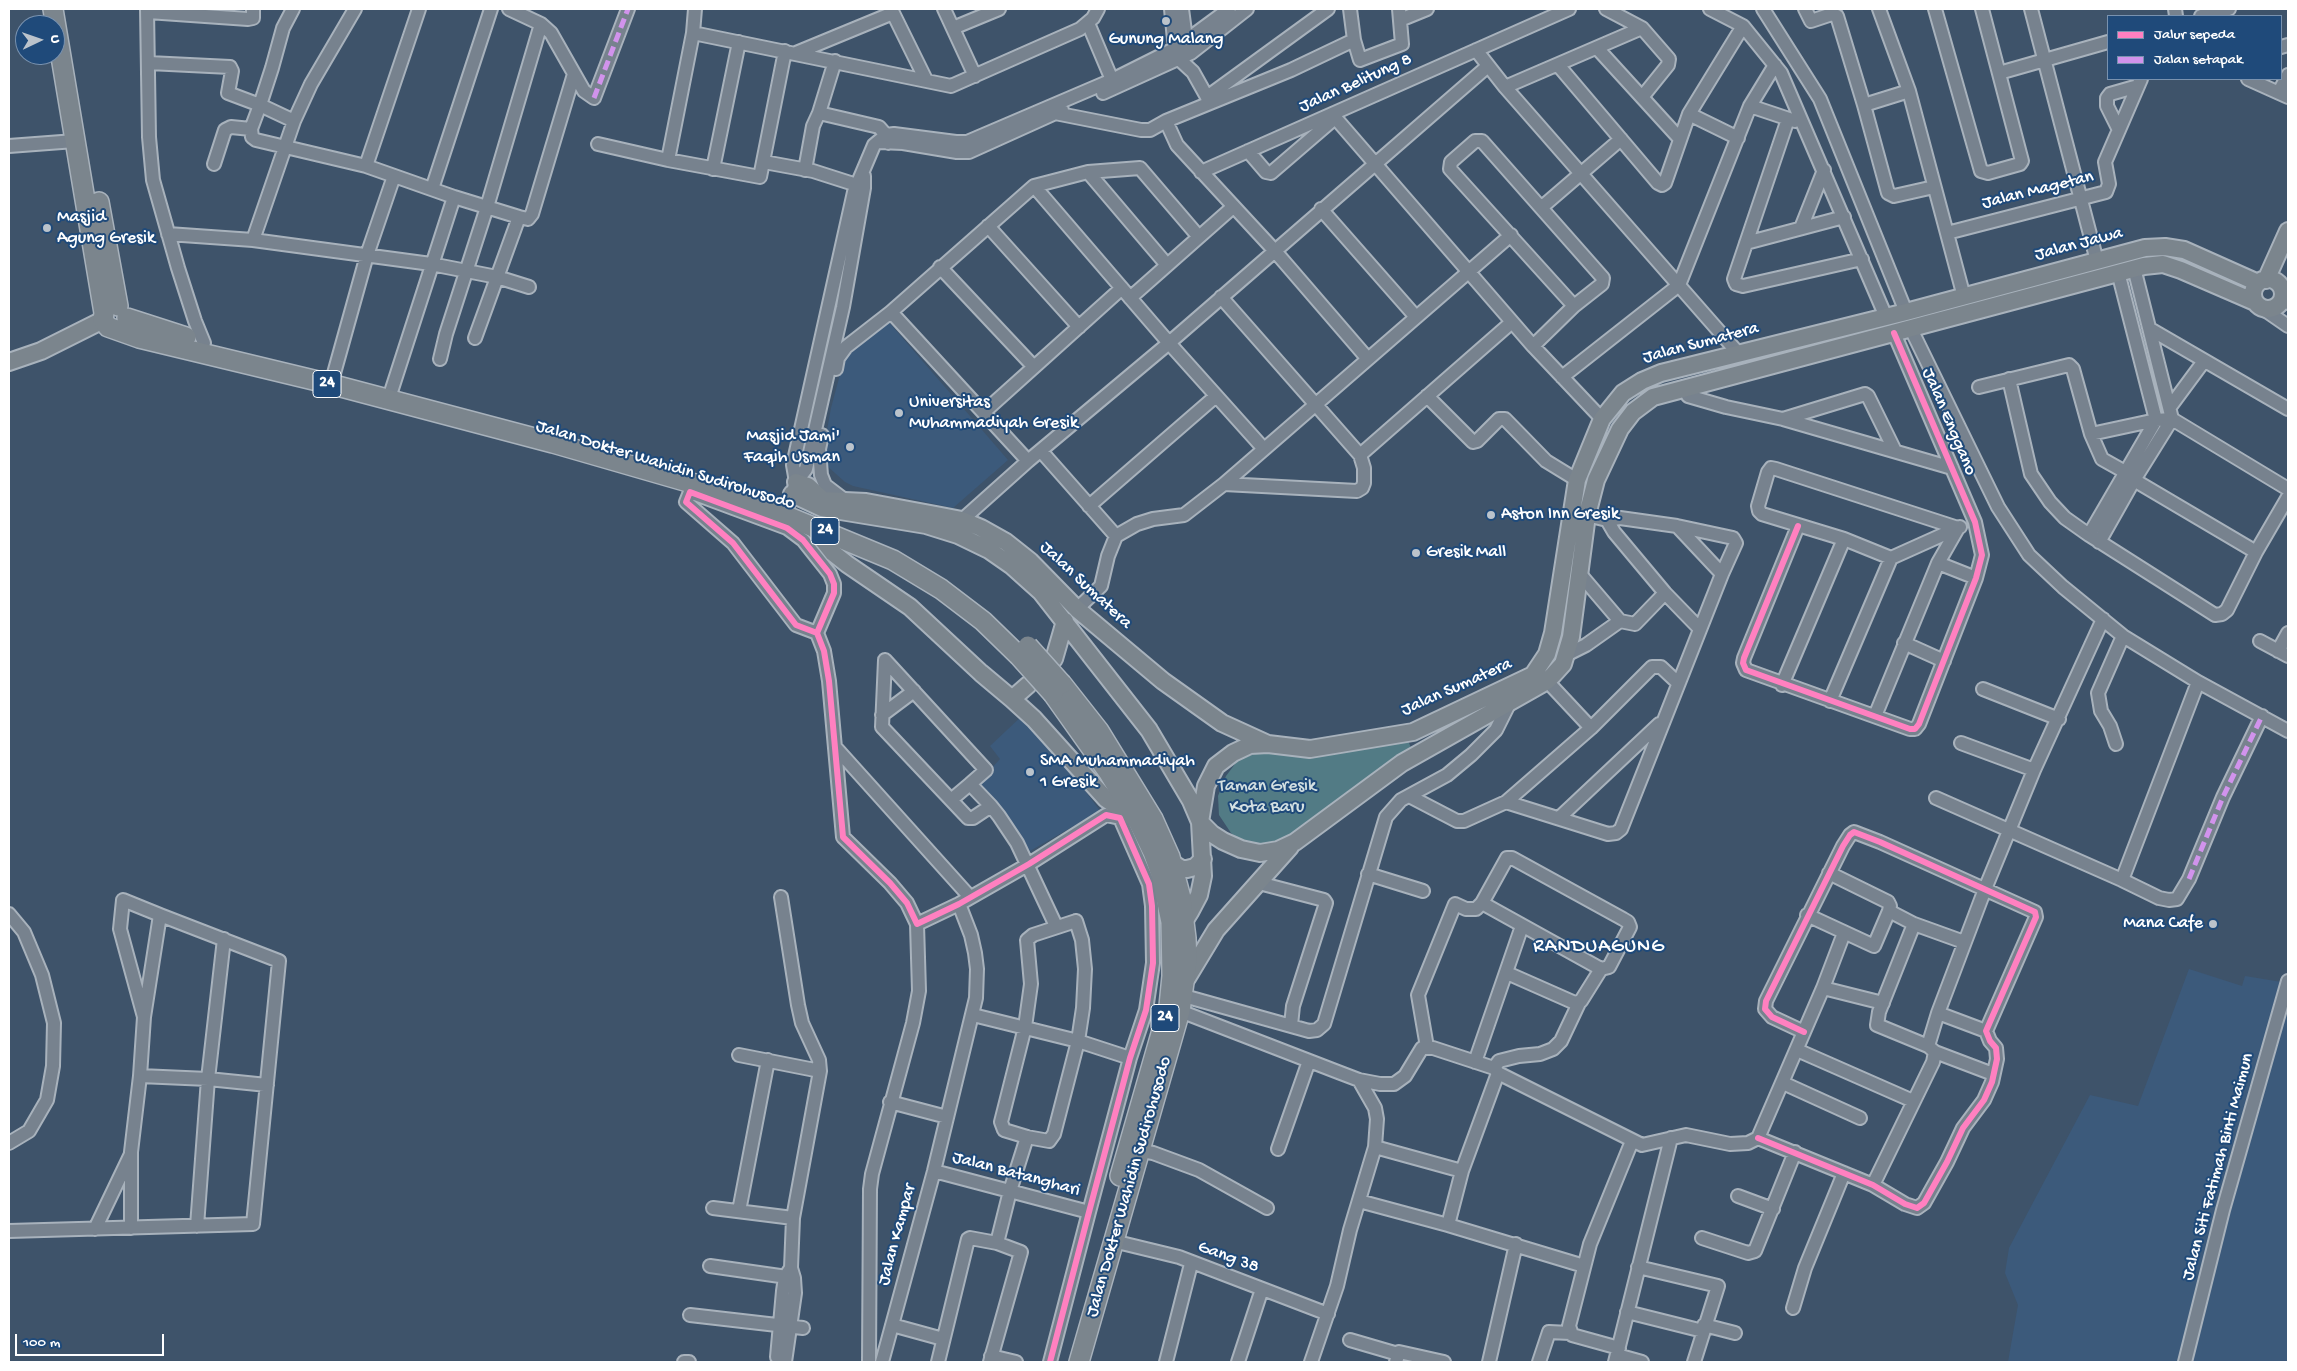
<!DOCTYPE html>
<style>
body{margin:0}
#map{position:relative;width:2297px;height:1371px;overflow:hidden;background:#3e536a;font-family:"Gochi Hand",sans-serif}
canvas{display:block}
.frame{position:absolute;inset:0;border:10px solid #fff;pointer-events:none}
.legend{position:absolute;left:2107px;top:15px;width:175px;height:65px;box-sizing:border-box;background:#1f4a7a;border:1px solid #7992af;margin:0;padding:6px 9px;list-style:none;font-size:15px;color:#fff}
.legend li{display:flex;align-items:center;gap:10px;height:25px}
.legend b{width:25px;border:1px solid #7992af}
.north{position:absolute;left:15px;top:15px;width:50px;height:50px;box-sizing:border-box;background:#1f4a7a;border:1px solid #7992af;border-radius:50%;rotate:87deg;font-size:14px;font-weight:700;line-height:20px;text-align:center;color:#fff}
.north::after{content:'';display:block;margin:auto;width:18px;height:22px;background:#bbc3cb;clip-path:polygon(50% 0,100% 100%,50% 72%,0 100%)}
.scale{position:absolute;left:15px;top:1334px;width:149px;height:22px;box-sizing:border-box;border:2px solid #fff;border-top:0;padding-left:6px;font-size:15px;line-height:18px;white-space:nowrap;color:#fff;-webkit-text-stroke:4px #1f4a7a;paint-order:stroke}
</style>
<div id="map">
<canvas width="2297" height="1371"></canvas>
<div class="frame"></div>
<ul class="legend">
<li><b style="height:6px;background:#ff80c0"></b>Jalur sepeda</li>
<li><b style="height:6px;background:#d193ec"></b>Jalan setapak</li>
</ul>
<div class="north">U</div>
<div class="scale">100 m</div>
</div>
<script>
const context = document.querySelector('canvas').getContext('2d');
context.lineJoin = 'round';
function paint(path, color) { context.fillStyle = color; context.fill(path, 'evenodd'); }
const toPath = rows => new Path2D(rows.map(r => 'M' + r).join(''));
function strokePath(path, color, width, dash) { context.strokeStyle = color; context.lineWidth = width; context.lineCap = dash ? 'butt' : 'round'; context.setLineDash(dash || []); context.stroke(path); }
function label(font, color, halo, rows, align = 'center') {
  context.font = font + ' "Gochi Hand",sans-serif'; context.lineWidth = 4; context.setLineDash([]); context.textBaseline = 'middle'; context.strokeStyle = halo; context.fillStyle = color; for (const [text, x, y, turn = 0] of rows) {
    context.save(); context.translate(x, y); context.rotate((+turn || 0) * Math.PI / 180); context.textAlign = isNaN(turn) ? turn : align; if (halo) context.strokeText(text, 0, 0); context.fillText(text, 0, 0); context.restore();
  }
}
paint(toPath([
 [887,320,1008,460,953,508,853,486,845,482,826,465,823,452,831,408,845,356],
 [1024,714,1048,740,1100,811,1030,851,976,785,1000,759,990,746],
 [2189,969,2242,986,2245,976,2288,983,2288,1362,2008,1362,2018,1305,2005,1273,2009,1248,2090,1095,2138,1106]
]), '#3c5a7b');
paint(toPath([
 [1408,740,1412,751,1277,844,1244,843,1231,833,1219,815,1218,796,1226,776,1238,760,1260,752]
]), '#527b85');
const minor = toPath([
 [147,9,149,137,153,180,178,268,195,321,204,343],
 [293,9,283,28,272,68,260,105,294,121],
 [509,9,541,24,551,33,584,91,594,98,628,9],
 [891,9,926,80],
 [944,9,975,76],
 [1171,9,1174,40,1180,60,1193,72,1207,97,1208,103],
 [1182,9,1187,46],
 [1350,9,1354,40,1360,60,1402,44,1399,9],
 [1606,9,1642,28,1669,59,1668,65,1643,96],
 [1710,9,1743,26,1781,73,1886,317],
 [1763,9,1820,99,1906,312],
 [1805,9,1811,21,1832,14,1837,16,1864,105,1888,193,1894,196,1934,187],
 [1879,9,1909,91,1964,297],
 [1935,9,1981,171,1988,173,2020,164,2022,161,1982,9],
 [2031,9,2097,261],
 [2175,9,2176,16],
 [148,12,248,19,253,18,253,9],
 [2201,16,2229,9],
 [1400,20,1427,9],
 [1088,23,1112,80],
 [953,28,999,9],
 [693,33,951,86,1080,29,1093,18,1098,9],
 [2281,47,2288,45],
 [1597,48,1680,139],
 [1476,50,1505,87,1739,354],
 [796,53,893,13],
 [149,63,230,67,232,71,228,93,260,105,251,129,252,137,256,140,366,166,454,197,519,217,475,338],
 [1558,65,1658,183,1662,185,1665,183,1689,114,1743,26],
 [1999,73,2108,42],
 [2248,79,2288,97],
 [1505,87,1642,28],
 [2279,92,2288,75],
 [1103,93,1191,53,1247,9],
 [1207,97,1328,9],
 [1864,105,1909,91],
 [1750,106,1795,121],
 [819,113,879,127,886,135,888,143],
 [1055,113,1141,130,1150,130,1166,121,1291,70,1354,40],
 [1332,114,1533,346,1602,419],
 [1689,114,1738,138],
 [1788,119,1734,279,1736,284,1743,286,1862,259],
 [1166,121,1177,145,1274,250,1368,359],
 [2119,130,2107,106,2107,98,2110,94,2138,86],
 [879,142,903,143,957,152,969,152,1062,110],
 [598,144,668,160,760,177,785,51],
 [9,146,75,141],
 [1248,151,1266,172,1271,173,1335,118],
 [668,160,693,33,695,9],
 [764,162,813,171,863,187],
 [214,164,225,130,231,127,251,129],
 [366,166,419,9],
 [713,169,739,42],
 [805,170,813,126,819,113,835,61],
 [1088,172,1167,265],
 [1201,172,1569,9],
 [1034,186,1169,343,1264,449],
 [432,189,491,9],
 [1542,207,1621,139],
 [1321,209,1416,317],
 [519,217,528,219,532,214,574,74],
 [988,226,1079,327],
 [1801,228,1824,170],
 [1947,233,2106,192,2109,184,2105,162,2141,79],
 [168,234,253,240,431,264,497,277,529,287],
 [253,240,294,121,311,84,355,9],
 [1746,243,1844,217],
 [940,267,1034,367],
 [1221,297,1360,455,1364,468,1364,483,1362,488,1357,491,1224,484],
 [1130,298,1233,207],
 [2283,298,2288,303],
 [2262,308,2288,326],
 [1911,329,1998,507,2029,555,2063,587,2123,636,2198,682,2288,731],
 [2150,329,2288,409],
 [1533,346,1574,306,1602,284,1603,278,1482,141,1475,141,1451,162,1450,169,1574,306],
 [440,359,446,334,487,207,541,24],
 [836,369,838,358,846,347,891,312],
 [333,377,367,255,394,176],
 [1562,377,1679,285,1750,106,1775,65],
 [2009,379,2031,474,2050,502,2065,518,2089,535,2215,615,2222,614,2227,610,2256,552,2288,497],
 [1979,387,2069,365,2073,369,2091,434,2102,459,2127,473],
 [1685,388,1688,396,1726,407,1783,419,1952,468],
 [391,392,454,197],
 [1427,396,1473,442,1477,441,1499,419,1505,419,1546,461,1577,480],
 [2170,407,2204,361],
 [984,412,1122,288],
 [1783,419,1865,394,1868,396,1895,451],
 [2091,434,2156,420,2172,419,2288,489],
 [822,435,819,449,821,475,825,485,846,501],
 [1041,451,1116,536],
 [1360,455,1512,322],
 [1028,461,891,312,1034,186,1088,172,1140,168,1199,237],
 [2134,480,2256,552],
 [796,482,793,465,854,192,874,145,886,135,894,134,956,142,967,142,1112,80,1176,48,1229,9],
 [789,504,796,482,806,469,810,452,843,307,864,188,864,176],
 [1089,506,1216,396],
 [1607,520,1614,532,1665,593,1700,629],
 [1677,526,1722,574],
 [1798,526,1744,658,1743,663,1746,670,1910,729,1915,729,1919,724,1976,578,1982,555,1975,522,1894,333],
 [960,527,962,520,1028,461,1169,343,1488,66],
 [2089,535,2156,420,2118,272],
 [2099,542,2134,480,2172,419,2134,268],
 [1938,563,1976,578],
 [1077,609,1101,586,1108,556,1116,536,1137,524,1153,519,1184,515,1224,484,1511,235],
 [1620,621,1635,624,1665,593],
 [817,633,796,625,733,543,686,502,690,492,787,528,803,540,830,574,834,584,834,593,817,633,824,651,829,681,843,837,890,883,907,903,917,924,959,904,1029,864,1106,815,1120,818,1149,884,1152,906,1153,963,1146,1010,1130,1058,1089,1212,1050,1362],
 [2260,641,2288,656],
 [1904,643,1944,661],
 [2278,651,2288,633],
 [1566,655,1586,645,1620,621,1579,573],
 [1547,681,1591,728],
 [1782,685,1844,539],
 [1983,689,2059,719],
 [1830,701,1891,558,1960,527],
 [882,715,914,691],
 [1875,716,1938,563,1958,528,1776,469,1771,468,1768,472,1758,506,1759,511,1762,514,1844,539,1891,558],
 [1961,743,2034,770],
 [2116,744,2110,726,2101,711,2098,693,2123,636],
 [836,748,970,897],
 [1409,796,1457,821,1464,821,1506,802,1591,728,1652,667,1661,667,1678,683],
 [1936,798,2122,880,2198,682],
 [951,800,970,784],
 [1506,802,1608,834,1616,833,1621,829,1722,574,1736,543,1733,538,1677,526,1620,518,1607,520,1587,515],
 [991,806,973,818,968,818,882,727,885,660,986,770,970,784,991,806,999,816,1017,843,1056,926],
 [1559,818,1659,724],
 [1829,873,1888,902,1890,906,1889,911,1914,924,1964,942],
 [1368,874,1423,891],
 [2122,880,2159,898,2169,900,2177,899,2189,879,2223,797,2262,716],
 [1259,883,1324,900,1326,903,1293,1006,1291,1025],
 [781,897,798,1005,802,1023,819,1060,820,1071,793,1218,791,1268,794,1278,795,1293,785,1362],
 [9,914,24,932,42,975,54,1023,53,1066,47,1100,29,1131,9,1143],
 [1807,915,1874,946,1889,911],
 [1076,921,1082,940,1085,969,1083,1008,1078,1041,1054,1134,1049,1141,1027,1137,1004,1130,1001,1122,1025,1027,1031,984,1027,940,1033,935,1076,921],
 [1914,924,1879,1012,1877,1025,1928,1046],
 [1844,933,1823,988,1883,1003],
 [1507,973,1575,1003,1581,1001,1601,969],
 [1184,996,1309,1031,1317,1030,1324,1024,1386,817,1401,800,1447,775,1471,755,1496,730,1510,702],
 [1180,1011,1338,1072,1359,1080,1380,1084,1394,1084,1405,1076,1422,1048,1433,1048,1494,1068,1498,1073,1462,1171,1448,1225,1584,1266],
 [1938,1013,1986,1031],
 [973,1015,1078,1041,1130,1058],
 [1427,1047,1418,995,1455,904,1466,909,1476,909,1482,903,1507,858,1512,858,1623,919,1628,922,1630,927,1609,967,1601,969,1482,903],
 [1797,1050,1913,1101],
 [739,1055,820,1071],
 [1475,1062,1522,926],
 [1494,1068,1499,1061,1519,1056,1540,1054,1553,1049,1561,1041,1579,1003],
 [1498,1073,1642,1145,1686,1135,1730,1144,1748,1143,1758,1138,1823,988],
 [1993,1074,1935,1052,1928,1046,1938,1013,1985,889,2034,770,2103,619],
 [140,1076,208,1079,267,1085],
 [1783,1083,1860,1118],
 [890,1102,947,1117],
 [1758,1138,1873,1185,1905,1204,1917,1208,1924,1203,1947,1162,1963,1128,1984,1100,1992,1082,1997,1059,1996,1048,1990,1041,1986,1031,2036,917,2035,912,1880,842,1854,832,1850,835,1843,846,1766,1001,1765,1009,1772,1017,1804,1032],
 [1375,1147,1462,1171],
 [1278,1149,1309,1061],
 [1141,1151,1153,1153,1199,1170,1267,1208],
 [934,1171,1089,1212],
 [1873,1185,1933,1062,1935,1052],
 [1738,1196,1773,1209],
 [1359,1201,1448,1225],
 [713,1208,793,1218],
 [739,1211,768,1060],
 [197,1226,208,1079,224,939],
 [131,1228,131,1152,140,1076,144,1017,160,915,123,900,120,929,144,1017],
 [95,1229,130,1156],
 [9,1231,253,1224,279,961,160,915],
 [1702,1238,1748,1253,1755,1251,1795,1152],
 [1113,1241,1179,1257,1328,1314],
 [997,1243,1010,1191,1027,1137],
 [710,1266,794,1278],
 [1638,1267,1718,1286,1694,1362],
 [1793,1308,1805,1268,1844,1173],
 [1627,1312,1703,1331],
 [690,1315,803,1328],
 [892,1325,943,1339],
 [1704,1325,1735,1333],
 [1350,1340,1398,1354],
 [1619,1348,1572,1335,1569,1326,1590,1244,1632,1141],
 [1617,1355,1642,1362],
 [991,1356,1016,1362],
 [777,1357,783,1291,785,1277,791,1268],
 [684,1362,689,1362],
 [869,1362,870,1189,872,1174,913,1023,919,991,917,924],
 [882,1362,934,1171,976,998,977,969,975,953,971,935,959,904],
 [938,1362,968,1239,970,1238,997,1243,1021,1252,990,1362],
 [1166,1362,1191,1264],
 [1238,1362,1262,1289],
 [1311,1362,1337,1286,1350,1230,1375,1147,1377,1119,1375,1108,1359,1080],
 [1396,1362,1399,1352,1444,1362],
 [1489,1362,1516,1244],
 [1539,1362,1549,1332,1570,1333],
 [1615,1362,1671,1138],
 [2185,1362,2223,1210,2288,981]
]);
const major = toPath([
 '2253 294a15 15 0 1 1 30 0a15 15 0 1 1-30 0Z',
 [2266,280,2288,231],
 [9,362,41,351,103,320],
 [796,482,808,486,823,500,866,502,936,515,962,520,981,528,1006,542,1030,561,1077,609,1163,681,1222,723,1268,744,1310,749,1413,732,1533,675,1547,654,1553,633,1577,480,1602,419,1623,393,1642,381,1661,373,1906,312,2145,248,2165,247,2184,250,2258,283],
 [792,494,822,508,926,525,958,535,989,550,1012,566,1041,592,1149,730,1191,801,1200,822,1212,834,1223,841,1241,849,1260,853,1278,850,1295,842,1402,763,1547,681,1553,675,1563,664,1571,637,1587,515,1596,480,1620,429,1633,412,1653,397,2144,266,2163,264,2181,270,2255,302],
 [812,526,833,553,847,564,910,607,981,673,1012,699,1034,719,1106,799,1138,821],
 [1054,659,1065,621],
 [1012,699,1028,685],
 [1172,863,1182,869,1187,869,1195,867,1203,859],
 [1177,922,1185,920,1190,912,1199,895,1203,876,1200,822,1206,786,1216,766,1233,753,1250,745,1268,744],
 [1187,978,1216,930,1290,847]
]);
const highway = toPath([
 [53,9,104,313,103,320,108,327,139,338,330,384,553,443,695,484,784,515,893,560,941,589,983,621,1018,655],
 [99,202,118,306],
 [127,318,186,337],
 [1062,684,1099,731,1153,819,1170,857,1181,898,1186,938,1187,961,1180,1011,1079,1362],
 [1053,694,1109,773,1138,821,1153,852,1161,874,1171,922,1172,976,1169,1006,1120,1176]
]);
strokePath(minor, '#a8b2bc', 16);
strokePath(major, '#a8b2bc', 20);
strokePath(highway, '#a8b2bc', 22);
strokePath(minor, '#77828e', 12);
strokePath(major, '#7b858d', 16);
strokePath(highway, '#7b858d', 19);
const highwayBridge = toPath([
 [1028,646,1062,684],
 [1018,655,1053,694]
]);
strokePath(highwayBridge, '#a8b2bc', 22, []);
strokePath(highwayBridge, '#7b858d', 19);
strokePath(toPath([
 [594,98,628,9],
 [2189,879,2223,797,2262,716]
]), '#d193ec', 5, [10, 5]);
strokePath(toPath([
 [1798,526,1744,658,1743,663,1746,670,1910,729,1915,729,1919,724,1976,578,1982,555,1975,522,1894,333],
 [817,633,796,625,733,543,686,502,690,492,787,528,803,540,830,574,834,584,834,593,817,633,824,651,829,681,843,837,890,883,907,903,917,924,959,904,1029,864,1106,815,1120,818,1149,884,1152,906,1153,963,1146,1010,1130,1058,1089,1212,1050,1362],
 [1758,1138,1873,1185,1905,1204,1917,1208,1924,1203,1947,1162,1963,1128,1984,1100,1992,1082,1997,1059,1996,1048,1990,1041,1986,1031,2036,917,2035,912,1880,842,1854,832,1850,835,1843,846,1766,1001,1765,1009,1772,1017,1804,1032]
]), '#ff80c0', 6);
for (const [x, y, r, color] of [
 [1166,21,5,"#bbc3cb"],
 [47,228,5,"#bbc3cb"],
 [899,413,5,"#bbc3cb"],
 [850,447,5,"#bbc3cb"],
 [1491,515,5,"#bbc3cb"],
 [1416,553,5,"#bbc3cb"],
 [1030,772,5,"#bbc3cb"],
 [2213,924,5,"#bbc3cb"]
]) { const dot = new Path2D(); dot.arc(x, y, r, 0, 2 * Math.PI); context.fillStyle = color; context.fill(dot); strokePath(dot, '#1f4a7a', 2); }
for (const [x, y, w] of [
 [327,384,28],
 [825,531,28],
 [1165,1018,28]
]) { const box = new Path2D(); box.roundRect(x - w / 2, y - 13.5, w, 27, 4); context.fillStyle = '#1f4a7a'; context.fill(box); strokePath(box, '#fff', 1); }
label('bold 16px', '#fff', null, [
 ["24",327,384],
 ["24",825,531],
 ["24",1165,1018]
]);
label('18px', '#fff', '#1f4a7a', [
 ["Gunung Malang",1166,40,"center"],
 ["Masjid",57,218],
 ["Agung Gresik",57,239],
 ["Universitas",909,403],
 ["Muhammadiyah Gresik",909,424],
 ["Masjid Jami'",840,437,"right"],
 ["Faqih Usman",840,458,"right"],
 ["Aston Inn Gresik",1501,515],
 ["Gresik Mall",1426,553],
 ["SMA Muhammadiyah",1040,762],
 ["1 Gresik",1040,783],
 ["Mana Cafe",2203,924,"right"]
], 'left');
label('18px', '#fff', '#1f4a7a', [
 ["Jalan Belitung 8",1356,84,-24],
 ["Jalan Magetan",2038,191,-14],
 ["Jalan Jawa",2079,245,-15],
 ["Jalan Sumatera",1701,344,-15],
 ["Jalan Enggano",1948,422,67],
 ["Jalan Dokter Wahidin Sudirohusodo",665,466,17],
 ["Jalan Sumatera",1085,586,43],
 ["Jalan Sumatera",1457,688,-24],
 ["Jalan Siti Fatimah Binti Maimun",2219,1167,-75],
 ["Jalan Batanghari",1016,1175,15],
 ["Jalan Dokter Wahidin Sudirohusodo",1130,1187,-74],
 ["Jalan Kampar",898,1235,-75],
 ["Gang 38",1228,1258,20]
]);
label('18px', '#d4e0e2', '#1f4a7a', [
 ["Taman Gresik",1267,787],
 ["Kota Baru",1267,808]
]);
context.letterSpacing = '1px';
label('20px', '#fff', '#1f4a7a', [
 ["RANDUAGUNG",1599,948]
]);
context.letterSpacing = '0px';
</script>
